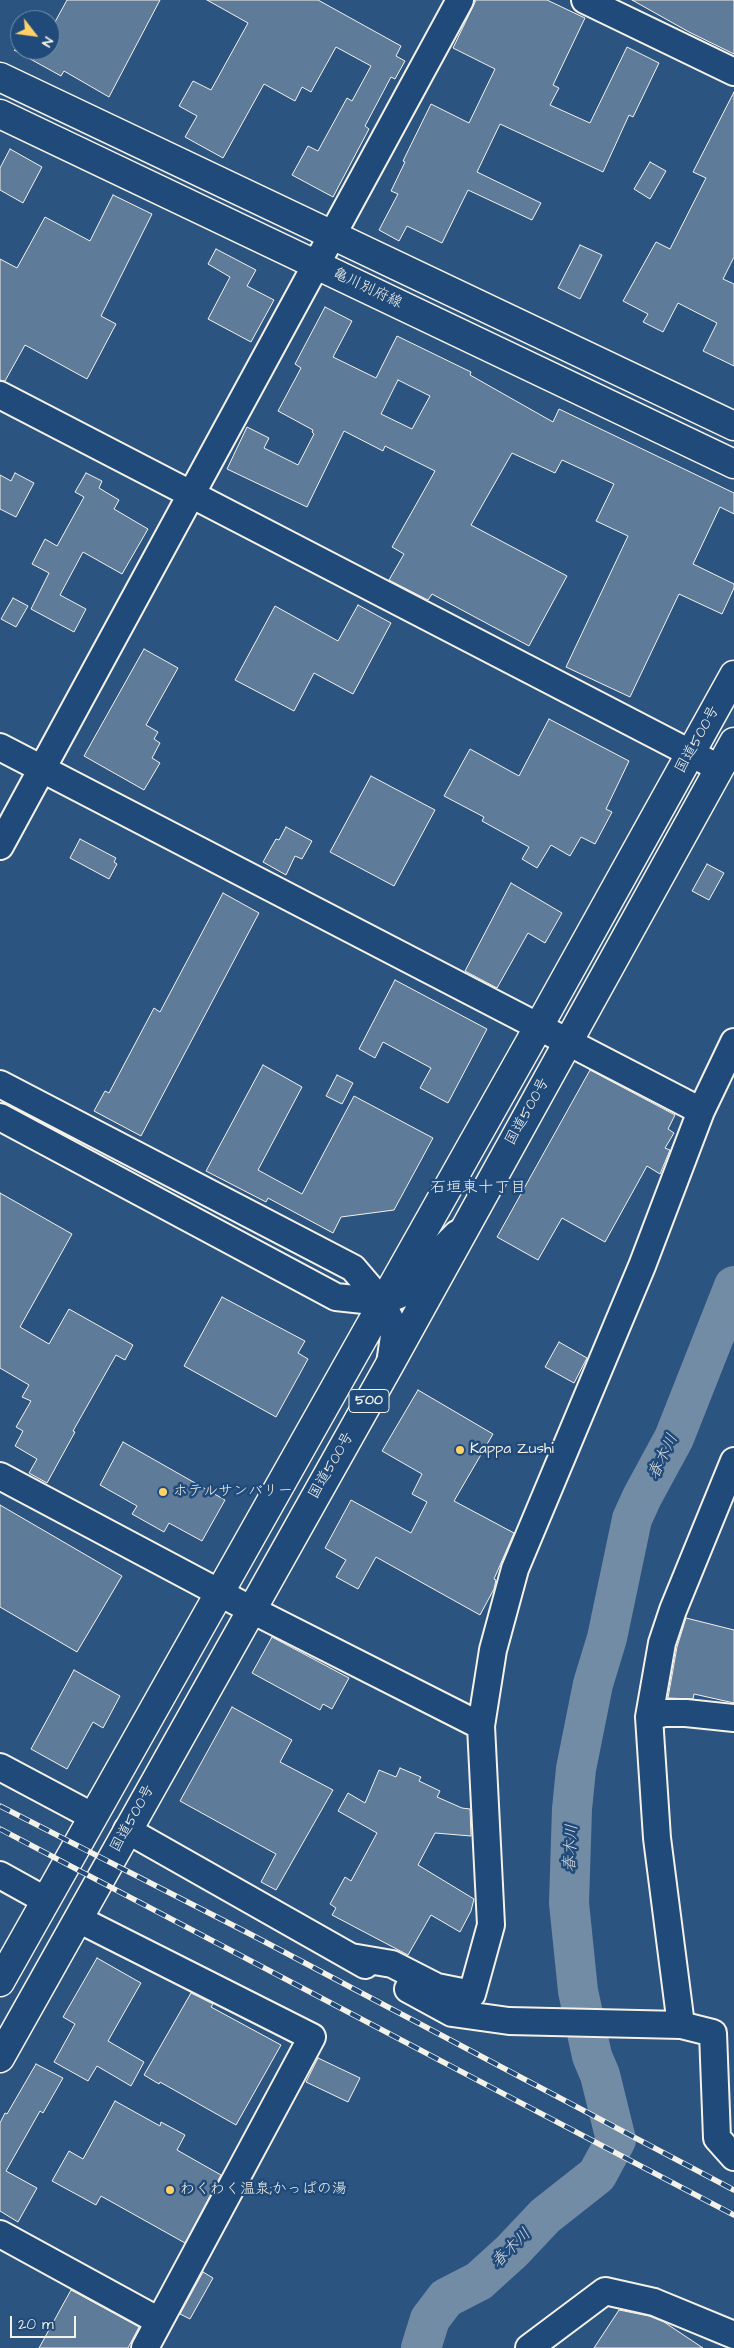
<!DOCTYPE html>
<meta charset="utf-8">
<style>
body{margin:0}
#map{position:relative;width:734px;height:2348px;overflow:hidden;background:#2c5481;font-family:"Architects Daughter",sans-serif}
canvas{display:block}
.north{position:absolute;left:10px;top:10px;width:50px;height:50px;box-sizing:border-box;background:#1f4a7a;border:1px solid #748da6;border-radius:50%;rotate:120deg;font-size:14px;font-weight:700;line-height:20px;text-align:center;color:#f4f1e8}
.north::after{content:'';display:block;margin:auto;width:18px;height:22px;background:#ffd166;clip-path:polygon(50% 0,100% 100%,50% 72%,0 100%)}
.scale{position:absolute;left:10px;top:2316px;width:66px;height:22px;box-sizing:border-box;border:2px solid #f4f1e8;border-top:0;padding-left:6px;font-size:15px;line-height:18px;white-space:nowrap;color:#f4f1e8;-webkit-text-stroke:4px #1f4a7a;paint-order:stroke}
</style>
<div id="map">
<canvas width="734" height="2348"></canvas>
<div class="north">N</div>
<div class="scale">20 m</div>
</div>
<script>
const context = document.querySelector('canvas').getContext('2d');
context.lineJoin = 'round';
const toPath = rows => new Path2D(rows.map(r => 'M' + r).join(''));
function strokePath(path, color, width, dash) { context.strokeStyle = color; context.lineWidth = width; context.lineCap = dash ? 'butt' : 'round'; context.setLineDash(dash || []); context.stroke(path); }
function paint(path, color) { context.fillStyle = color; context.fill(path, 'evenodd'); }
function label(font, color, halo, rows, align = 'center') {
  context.font = font + ' "Architects Daughter","Klee One",sans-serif'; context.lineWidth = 5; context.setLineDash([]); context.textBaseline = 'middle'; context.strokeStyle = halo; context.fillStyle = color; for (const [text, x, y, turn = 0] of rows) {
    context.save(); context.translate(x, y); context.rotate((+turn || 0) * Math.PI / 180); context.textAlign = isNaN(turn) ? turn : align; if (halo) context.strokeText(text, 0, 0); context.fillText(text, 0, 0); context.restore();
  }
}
strokePath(toPath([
 [421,2348,430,2319,446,2298,479,2281,512,2251,545,2216,597,2175,616,2140,600,2075,592,2056,578,1991,569,1903,572,1809,576,1769,593,1684,607,1638,632,1519,642,1497,674,1438,734,1286]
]), '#738ca6', 40);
const building = toPath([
 [67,0,160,0,109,97,64,71,61,76,14,50,50,50,50,31,67,0],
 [207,0,318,0,401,46,396,56,405,61,395,79,391,77,365,126,369,129,333,197,292,175,308,146,318,151,347,98,352,101,371,66,336,47,311,92,302,87,295,101,264,84,223,158,185,137,197,116,179,106,193,81,211,90,248,23,207,0],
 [476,0,547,0,585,18,553,85,559,88,550,105,590,123,627,47,659,63,633,117,629,115,603,172,500,124,477,172,541,203,532,220,468,190,442,243,407,226,399,241,379,230,398,194,391,191,405,162,403,161,431,104,469,123,495,69,453,48,476,0],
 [632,0,734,0,734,54,689,32,632,0],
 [734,92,734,257,723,279,734,284,734,366,703,351,717,323,678,303,663,332,643,322,648,314,623,301,656,242,670,249,706,178,693,172,734,92],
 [10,149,42,167,23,203,0,190,0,168,10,149],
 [650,162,666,171,650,199,634,189,650,162],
 [113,195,152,214,101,316,116,324,87,379,25,345,5,381,0,380,0,259,17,268,45,217,90,241,113,195],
 [580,245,602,255,580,299,558,288,580,245],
 [216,249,256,270,247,286,274,300,251,342,208,319,230,277,208,264,216,249],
 [325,307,352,321,333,357,376,378,397,336,471,372,470,375,553,422,559,409,734,493,734,514,720,507,693,564,734,584,734,588,722,614,679,594,630,697,566,667,628,536,596,521,614,484,562,460,555,473,512,453,471,525,567,576,529,646,432,594,428,600,389,580,404,554,392,547,435,471,385,446,383,451,344,431,307,507,227,469,247,427,269,438,264,448,298,465,314,434,312,432,313,430,278,411,301,368,295,364,325,307],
 [398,380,430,396,412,429,381,414,398,380],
 [15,473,34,483,16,517,0,509,0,475,11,481,15,473],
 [86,473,102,481,99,488,119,500,114,509,148,529,122,574,83,552,60,595,86,609,74,632,31,609,49,573,32,564,45,539,57,546,84,497,75,492,86,473],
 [13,598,28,606,16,627,1,619,13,598],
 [358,605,391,623,353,694,314,673,294,711,235,680,275,606,338,641,358,605],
 [144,649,178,668,146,725,158,732,154,739,160,743,152,758,160,763,144,790,84,756,144,649],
 [549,719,629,761,606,809,612,812,595,844,581,837,570,856,551,845,537,868,522,859,529,847,482,821,484,817,444,796,470,749,519,776,549,719],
 [371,776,435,810,394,886,330,852,371,776],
 [286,827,312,841,302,859,295,856,286,875,263,862,276,839,279,840,286,827],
 [80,839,116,858,114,862,117,864,109,879,70,858,80,839],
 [707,864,724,873,709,900,692,891,707,864],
 [511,883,562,913,545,943,528,933,497,988,465,971,511,883],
 [223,893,259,913,141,1136,94,1111,105,1091,109,1093,154,1008,160,1012,223,893],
 [395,980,487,1029,448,1103,420,1088,431,1068,383,1042,375,1058,359,1049,395,980],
 [263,1065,302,1087,258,1170,302,1194,354,1096,433,1138,394,1210,341,1217,333,1233,268,1198,266,1202,206,1171,263,1065],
 [590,1070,675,1115,668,1129,674,1133,665,1148,670,1150,660,1174,647,1166,605,1242,562,1218,538,1260,497,1237,590,1070],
 [337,1075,353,1083,342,1104,326,1096,337,1075],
 [0,1193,72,1234,20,1327,49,1344,69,1309,133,1345,125,1360,116,1355,73,1431,75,1432,47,1483,29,1473,37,1459,15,1446,23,1431,16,1427,31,1401,22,1397,29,1385,0,1368,0,1193],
 [222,1297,305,1341,298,1353,308,1359,276,1417,184,1366,222,1297],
 [559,1342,587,1358,574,1383,545,1367,559,1342],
 [418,1390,493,1434,454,1501,514,1533,494,1579,496,1580,494,1589,480,1615,376,1557,358,1589,336,1577,346,1560,325,1548,351,1500,411,1533,427,1502,412,1494,422,1474,382,1451,418,1390],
 [123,1442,225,1500,202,1541,169,1523,164,1532,132,1514,137,1506,100,1485,123,1442],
 [0,1505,122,1576,77,1652,0,1607,0,1505],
 [686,1618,734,1630,734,1703,694,1694,693,1699,668,1698,677,1647,686,1618],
 [272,1637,349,1678,332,1709,323,1704,320,1710,252,1673,272,1637],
 [74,1670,120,1696,103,1728,93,1722,67,1769,31,1749,74,1670],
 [232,1707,292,1740,280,1762,333,1790,276,1890,261,1882,276,1854,180,1801,232,1707],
 [400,1768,421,1777,419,1781,440,1791,437,1797,462,1808,470,1809,471,1836,435,1833,418,1865,474,1899,471,1911,460,1932,431,1915,408,1955,332,1915,336,1908,330,1904,345,1877,351,1881,377,1833,338,1811,348,1793,365,1803,379,1770,396,1777,400,1768],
 [97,1958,141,1983,108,2041,144,2062,131,2086,97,2066,88,2081,54,2062,75,2024,63,2017,97,1958],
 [191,1993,213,2004,211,2007,281,2045,236,2125,160,2082,159,2084,144,2075,191,1993],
 [318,2058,360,2078,348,2102,306,2082,318,2058],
 [36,2064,63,2078,43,2113,40,2111,6,2171,37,2188,18,2222,0,2211,0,2123,5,2113,7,2114,36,2064],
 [115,2101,160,2126,161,2122,185,2135,177,2150,221,2175,185,2243,101,2196,96,2205,52,2181,69,2151,83,2159,115,2101],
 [203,2272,213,2278,190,2319,180,2314,203,2272],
 [71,2290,139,2327,128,2348,39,2348,71,2290],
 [619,2310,649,2316,664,2322,703,2348,594,2348,619,2310]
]);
paint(building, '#5e7b9a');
strokePath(building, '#f4f1e8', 1);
const minor = toPath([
 [585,0,734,72],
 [0,395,719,768],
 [0,747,701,1111],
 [0,846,460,0],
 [0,1084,353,1268,382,1302,390,1319,394,1336,390,1364],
 [0,1117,336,1297,382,1302,404,1293,423,1268,457,1234],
 [0,1476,250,1609,481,1726],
 [649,1717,665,1713,686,1713,734,1718],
 [0,1767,92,1816],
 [127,1830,365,1965],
 [0,1875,45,1900],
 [78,1919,312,2037,145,2348],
 [351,1957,392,1964,437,1987,472,1994,491,1925,481,1726,493,1650,515,1569,642,1266,701,1111,734,1042],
 [408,1989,452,2013,509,2021,681,2025,713,2033,717,2138,734,2157],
 [681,2025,657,1838,649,1717,662,1643,673,1610,734,1461],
 [0,2234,159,2321],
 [529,2348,605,2291,654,2302,734,2335]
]);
const major = toPath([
 [0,77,734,426],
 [0,114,734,464]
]);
const highway = toPath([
 [0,1982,539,1026,734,675],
 [0,2058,390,1364,734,742]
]);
strokePath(minor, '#f4f1e8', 30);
strokePath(major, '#f4f1e8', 31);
strokePath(highway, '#f4f1e8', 31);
strokePath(minor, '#1f4a7a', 26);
strokePath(major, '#1f4a7a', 28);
strokePath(highway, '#1f4a7a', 28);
const rail = toPath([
 [0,1806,250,1934,734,2190],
 [0,1829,734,2215]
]);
strokePath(rail, '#f4f1e8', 5.5);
strokePath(rail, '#1f4a7a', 4, [11]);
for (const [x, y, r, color] of [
 [460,1450,5,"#ffd166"],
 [163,1492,5,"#ffd166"],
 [170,2190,5,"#ffd166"]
]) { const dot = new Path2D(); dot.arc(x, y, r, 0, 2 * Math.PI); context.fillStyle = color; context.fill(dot); strokePath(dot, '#1f4a7a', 2); }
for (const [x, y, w] of [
 [369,1401,40]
]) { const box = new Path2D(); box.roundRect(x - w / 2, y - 11.5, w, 23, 4); context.fillStyle = '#1f4a7a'; context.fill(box); strokePath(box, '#f4f1e8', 1); }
label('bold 14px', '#f4f1e8', null, [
 ["500",369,1401]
]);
label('15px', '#f4f1e8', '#1f4a7a', [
 ["亀川別府線",367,289,25],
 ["国道500号",698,740,-61],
 ["国道500号",528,1112,-61],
 ["国道500号",332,1466,-60],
 ["国道500号",133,1819,-61]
]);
label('15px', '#f4f1e8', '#1f4a7a', [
 ["Kappa Zushi",470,1450],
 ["ホテルサンバリー",173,1492],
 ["わくわく温泉;かっぱの湯",180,2190]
], 'left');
label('16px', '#f4f1e8', '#1f4a7a', [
 ["石垣東十丁目",478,1189]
]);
label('italic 16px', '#dadddb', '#1f4a7a', [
 ["春木川",664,1457,-64],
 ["春木川",572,1848,-87],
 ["春木川",512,2249,-45]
]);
</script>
